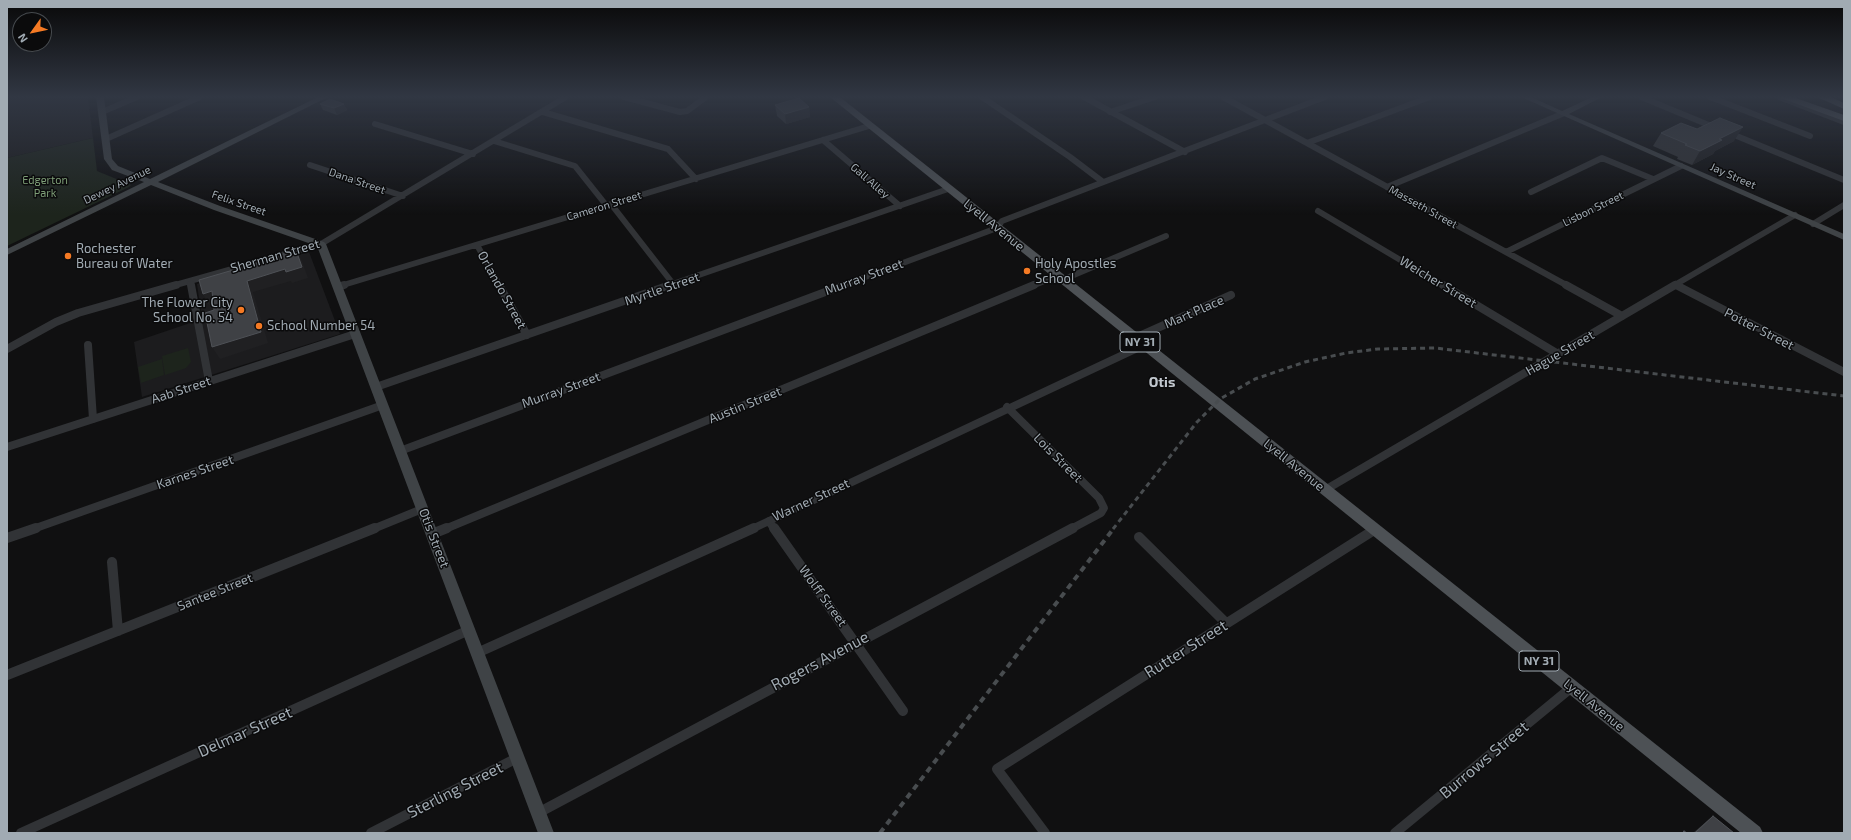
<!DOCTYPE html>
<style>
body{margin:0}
#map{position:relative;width:1851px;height:840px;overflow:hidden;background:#101011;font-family:"Exo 2",sans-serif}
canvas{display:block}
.frame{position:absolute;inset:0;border:8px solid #a1abb3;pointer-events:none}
.north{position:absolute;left:12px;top:12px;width:40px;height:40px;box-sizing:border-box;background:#0b0b0c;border:1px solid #474b4f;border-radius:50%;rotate:237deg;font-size:11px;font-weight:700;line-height:16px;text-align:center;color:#a1abb3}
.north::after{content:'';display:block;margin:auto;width:14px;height:18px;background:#f57a24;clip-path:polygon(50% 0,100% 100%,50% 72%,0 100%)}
</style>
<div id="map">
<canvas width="1851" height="840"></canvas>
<div class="frame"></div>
<div class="north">N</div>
</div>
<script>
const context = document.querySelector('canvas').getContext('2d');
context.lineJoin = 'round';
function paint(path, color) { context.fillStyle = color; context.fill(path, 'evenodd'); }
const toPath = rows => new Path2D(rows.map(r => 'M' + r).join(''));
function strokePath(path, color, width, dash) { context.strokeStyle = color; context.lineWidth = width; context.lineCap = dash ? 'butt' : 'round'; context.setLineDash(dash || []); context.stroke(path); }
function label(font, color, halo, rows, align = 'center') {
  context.font = font + ' "Exo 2",sans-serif'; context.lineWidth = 3; context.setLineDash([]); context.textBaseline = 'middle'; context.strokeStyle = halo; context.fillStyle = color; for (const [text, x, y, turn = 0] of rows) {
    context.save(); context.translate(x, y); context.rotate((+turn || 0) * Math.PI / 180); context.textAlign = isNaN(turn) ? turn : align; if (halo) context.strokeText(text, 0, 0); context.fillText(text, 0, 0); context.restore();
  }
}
paint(toPath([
 [88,97,93,138,7,158,7,98],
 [309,252,340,334,142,397,134,342,202,319,197,284]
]), '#1c1c1e');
paint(toPath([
 [93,138,97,171,131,185,129,187,7,246,7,158],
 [188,348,191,362,186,368,165,375,162,356],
 [162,359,164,375,141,383,138,367]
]), '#1d241c');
strokePath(toPath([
 [624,97,680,112,687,111,706,97],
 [982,97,1070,157,1103,182],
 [1084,97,1185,152],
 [1223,97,1568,286],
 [1641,97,1716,128],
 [1710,97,1810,136],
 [1779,97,1844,122],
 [102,112,137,97],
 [543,112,668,149,696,179],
 [1110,112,1155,97],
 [375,124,473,154],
 [1727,132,1844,180],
 [106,139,200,97],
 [823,140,900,206],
 [494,141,575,166,606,205],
 [1307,143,1430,97],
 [310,165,403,196],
 [1387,187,1562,114],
 [1531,192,1602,158,1653,179],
 [611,204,674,285],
 [1318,211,1444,286],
 [1813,224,1844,205],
 [477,245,500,286],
 [1506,252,1681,166],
 [1062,280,1166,236],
 [190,281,191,286],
 [1675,285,1678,286],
 [172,286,321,244,566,97],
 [340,286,869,126],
 [667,286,948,189],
 [841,286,997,228,1002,221,1325,97],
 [1032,286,1057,276],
 [1673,286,1795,215]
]), '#313336', 6);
strokePath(toPath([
 [191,285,209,381],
 [499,285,527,335],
 [1443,285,1558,354],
 [1566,285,1622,316],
 [1676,285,1844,372],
 [338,287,344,285],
 [1135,338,1231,295],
 [88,345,93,419],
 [7,349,56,322,78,313,176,285],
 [376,387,670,285],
 [1007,407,1099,498,1104,508,1101,513,1071,529],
 [7,447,355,334],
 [400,451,844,285],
 [1325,490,1675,285],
 [769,521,774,529],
 [33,529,383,405],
 [373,529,422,509],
 [445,529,1034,285],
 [752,529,1144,345]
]), '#313336', 8);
strokePath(toPath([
 [774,528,903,711],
 [432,534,447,528],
 [1139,537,1226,623],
 [7,538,36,528],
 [112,562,118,631],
 [477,653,754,528],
 [7,675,375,528],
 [538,813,1073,528],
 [21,833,469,630],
 [371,833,517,758],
 [1045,833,997,769,1374,530],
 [1395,833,1572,687]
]), '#313336', 10);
paint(toPath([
 [96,97,104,97,112,159,118,166,150,179,318,97,328,97,158,182,220,206,324,242,326,244,554,833,538,833,317,246,214,210,151,185,7,255,7,249,144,182,112,170,104,159,96,97],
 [1521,97,1531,97,1562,111,1592,97,1602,97,1569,114,1844,234,1844,240,1521,97]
]), '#3f4346');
paint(toPath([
 [830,97,840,97,1760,827,1763,833,1741,833,830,97]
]), '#4d5155');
paint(toPath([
 [1778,97,1793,97,1844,115,1844,121,1778,97],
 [1817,97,1831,97,1844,103,1844,109,1817,97]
]), '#5d6267');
strokePath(toPath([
 [1113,529,1197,422,1220,399,1255,379,1305,362,1346,353,1378,349,1435,348,1844,396]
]), '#484c4f', 3, [5, 4]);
strokePath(toPath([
 [880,833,1114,528]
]), '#484c4f', 4, [6, 5]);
paint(toPath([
 [320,104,344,104,347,110,337,115,323,110],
 [775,105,809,107,810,117,786,124,777,116],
 [1697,129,1734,141,1715,151,1713,154,1692,165,1677,159,1678,157,1653,146,1661,133],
 [1713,816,1734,833,1693,833]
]), '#333437');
paint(toPath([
 [344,104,347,110,337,115,334,108],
 [809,107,810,117,786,124,785,114],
 [1743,127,1734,141,1715,151,1713,154,1692,165,1700,151,1719,139],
 [296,250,302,261,308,278,292,283,291,281,253,292,268,343,220,359,212,347,247,281],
 [212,291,219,302,209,305,203,294]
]), '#202022');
const building = toPath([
 [799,98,809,107,785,114,775,105,799,98],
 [330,99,344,104,334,108,320,104,330,99],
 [1720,118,1743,127,1719,139,1722,140,1700,151,1685,145,1687,144,1661,133,1681,123,1697,129,1720,118],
 [296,250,302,267,286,272,285,269,247,281,261,332,212,347,205,313,214,310,212,291,203,294,199,280,281,256,280,255,296,250],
 [1713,816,1734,833,1695,833,1713,816],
 [1684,831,1687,833,1682,833,1684,831]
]);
paint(building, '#3f4145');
strokePath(building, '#4e5156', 1);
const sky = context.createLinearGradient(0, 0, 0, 215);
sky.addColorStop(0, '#090909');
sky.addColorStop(0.45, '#313743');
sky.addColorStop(1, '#31374300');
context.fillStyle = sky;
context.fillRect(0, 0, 1851, 215);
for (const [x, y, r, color] of [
 [68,256,4,"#f57a24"],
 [1027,271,4,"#f57a24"],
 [241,310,4,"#f57a24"],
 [259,326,4,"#f57a24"]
]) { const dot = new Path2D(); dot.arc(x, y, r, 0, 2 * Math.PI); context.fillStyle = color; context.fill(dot); strokePath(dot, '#0b0b0c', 1.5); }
label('11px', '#a1abb3', '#0b0b0c', [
 ["Jay Street",1733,176,24],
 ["Dana Street",357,181,19],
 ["Gall Alley",870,181,41],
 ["Dewey Avenue",117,185,-26],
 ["Felix Street",239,203,19],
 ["Cameron Street",604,206,-17],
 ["Masseth Street",1423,207,29],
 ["Lisbon Street",1593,209,-26]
]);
label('11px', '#7e9e77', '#0b0b0c', [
 ["Edgerton",45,180],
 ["Park",45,193]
]);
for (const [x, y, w] of [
 [1140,342,40],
 [1539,661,40]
]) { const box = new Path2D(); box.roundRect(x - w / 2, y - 10, w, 20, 3); context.fillStyle = '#0b0b0c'; context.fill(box); strokePath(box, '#a1abb3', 1); }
label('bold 12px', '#a1abb3', null, [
 ["NY 31",1140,342],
 ["NY 31",1539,661]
]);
label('13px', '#a1abb3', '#0b0b0c', [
 ["Lyell Avenue",994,225,39],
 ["Sherman Street",275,256,-16],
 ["Murray Street",864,277,-20],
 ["Weicher Street",1438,282,31],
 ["Myrtle Street",662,289,-19],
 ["Orlando Street",502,290,61],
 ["Mart Place",1194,312,-24],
 ["Potter Street",1759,329,27],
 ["Hague Street",1560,353,-30],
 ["Aab Street",181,390,-18],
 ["Murray Street",561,390,-20],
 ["Austin Street",745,405,-22],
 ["Lois Street",1058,458,45],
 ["Lyell Avenue",1294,465,39],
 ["Karnes Street",195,472,-19],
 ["Warner Street",811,500,-25],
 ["Otis Street",434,538,69],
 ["Santee Street",215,592,-22],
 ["Wolff Street",823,596,54],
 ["Lyell Avenue",1594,705,39]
]);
label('13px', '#a1abb3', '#0b0b0c', [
 ["Rochester",76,249],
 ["Bureau of Water",76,264],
 ["Holy Apostles",1035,264],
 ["School",1035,279],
 ["The Flower City",233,303,"right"],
 ["School No. 54",233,318,"right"],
 ["School Number 54",267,326]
], 'left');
label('bold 14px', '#c2c8cf', '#0b0b0c', [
 ["Otis",1162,382]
]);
label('16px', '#a1abb3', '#0b0b0c', [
 ["Rutter Street",1186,649,-32],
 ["Rogers Avenue",820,661,-28],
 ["Delmar Street",245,732,-24],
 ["Burrows Street",1484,760,-40],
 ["Sterling Street",455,790,-27]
]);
</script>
